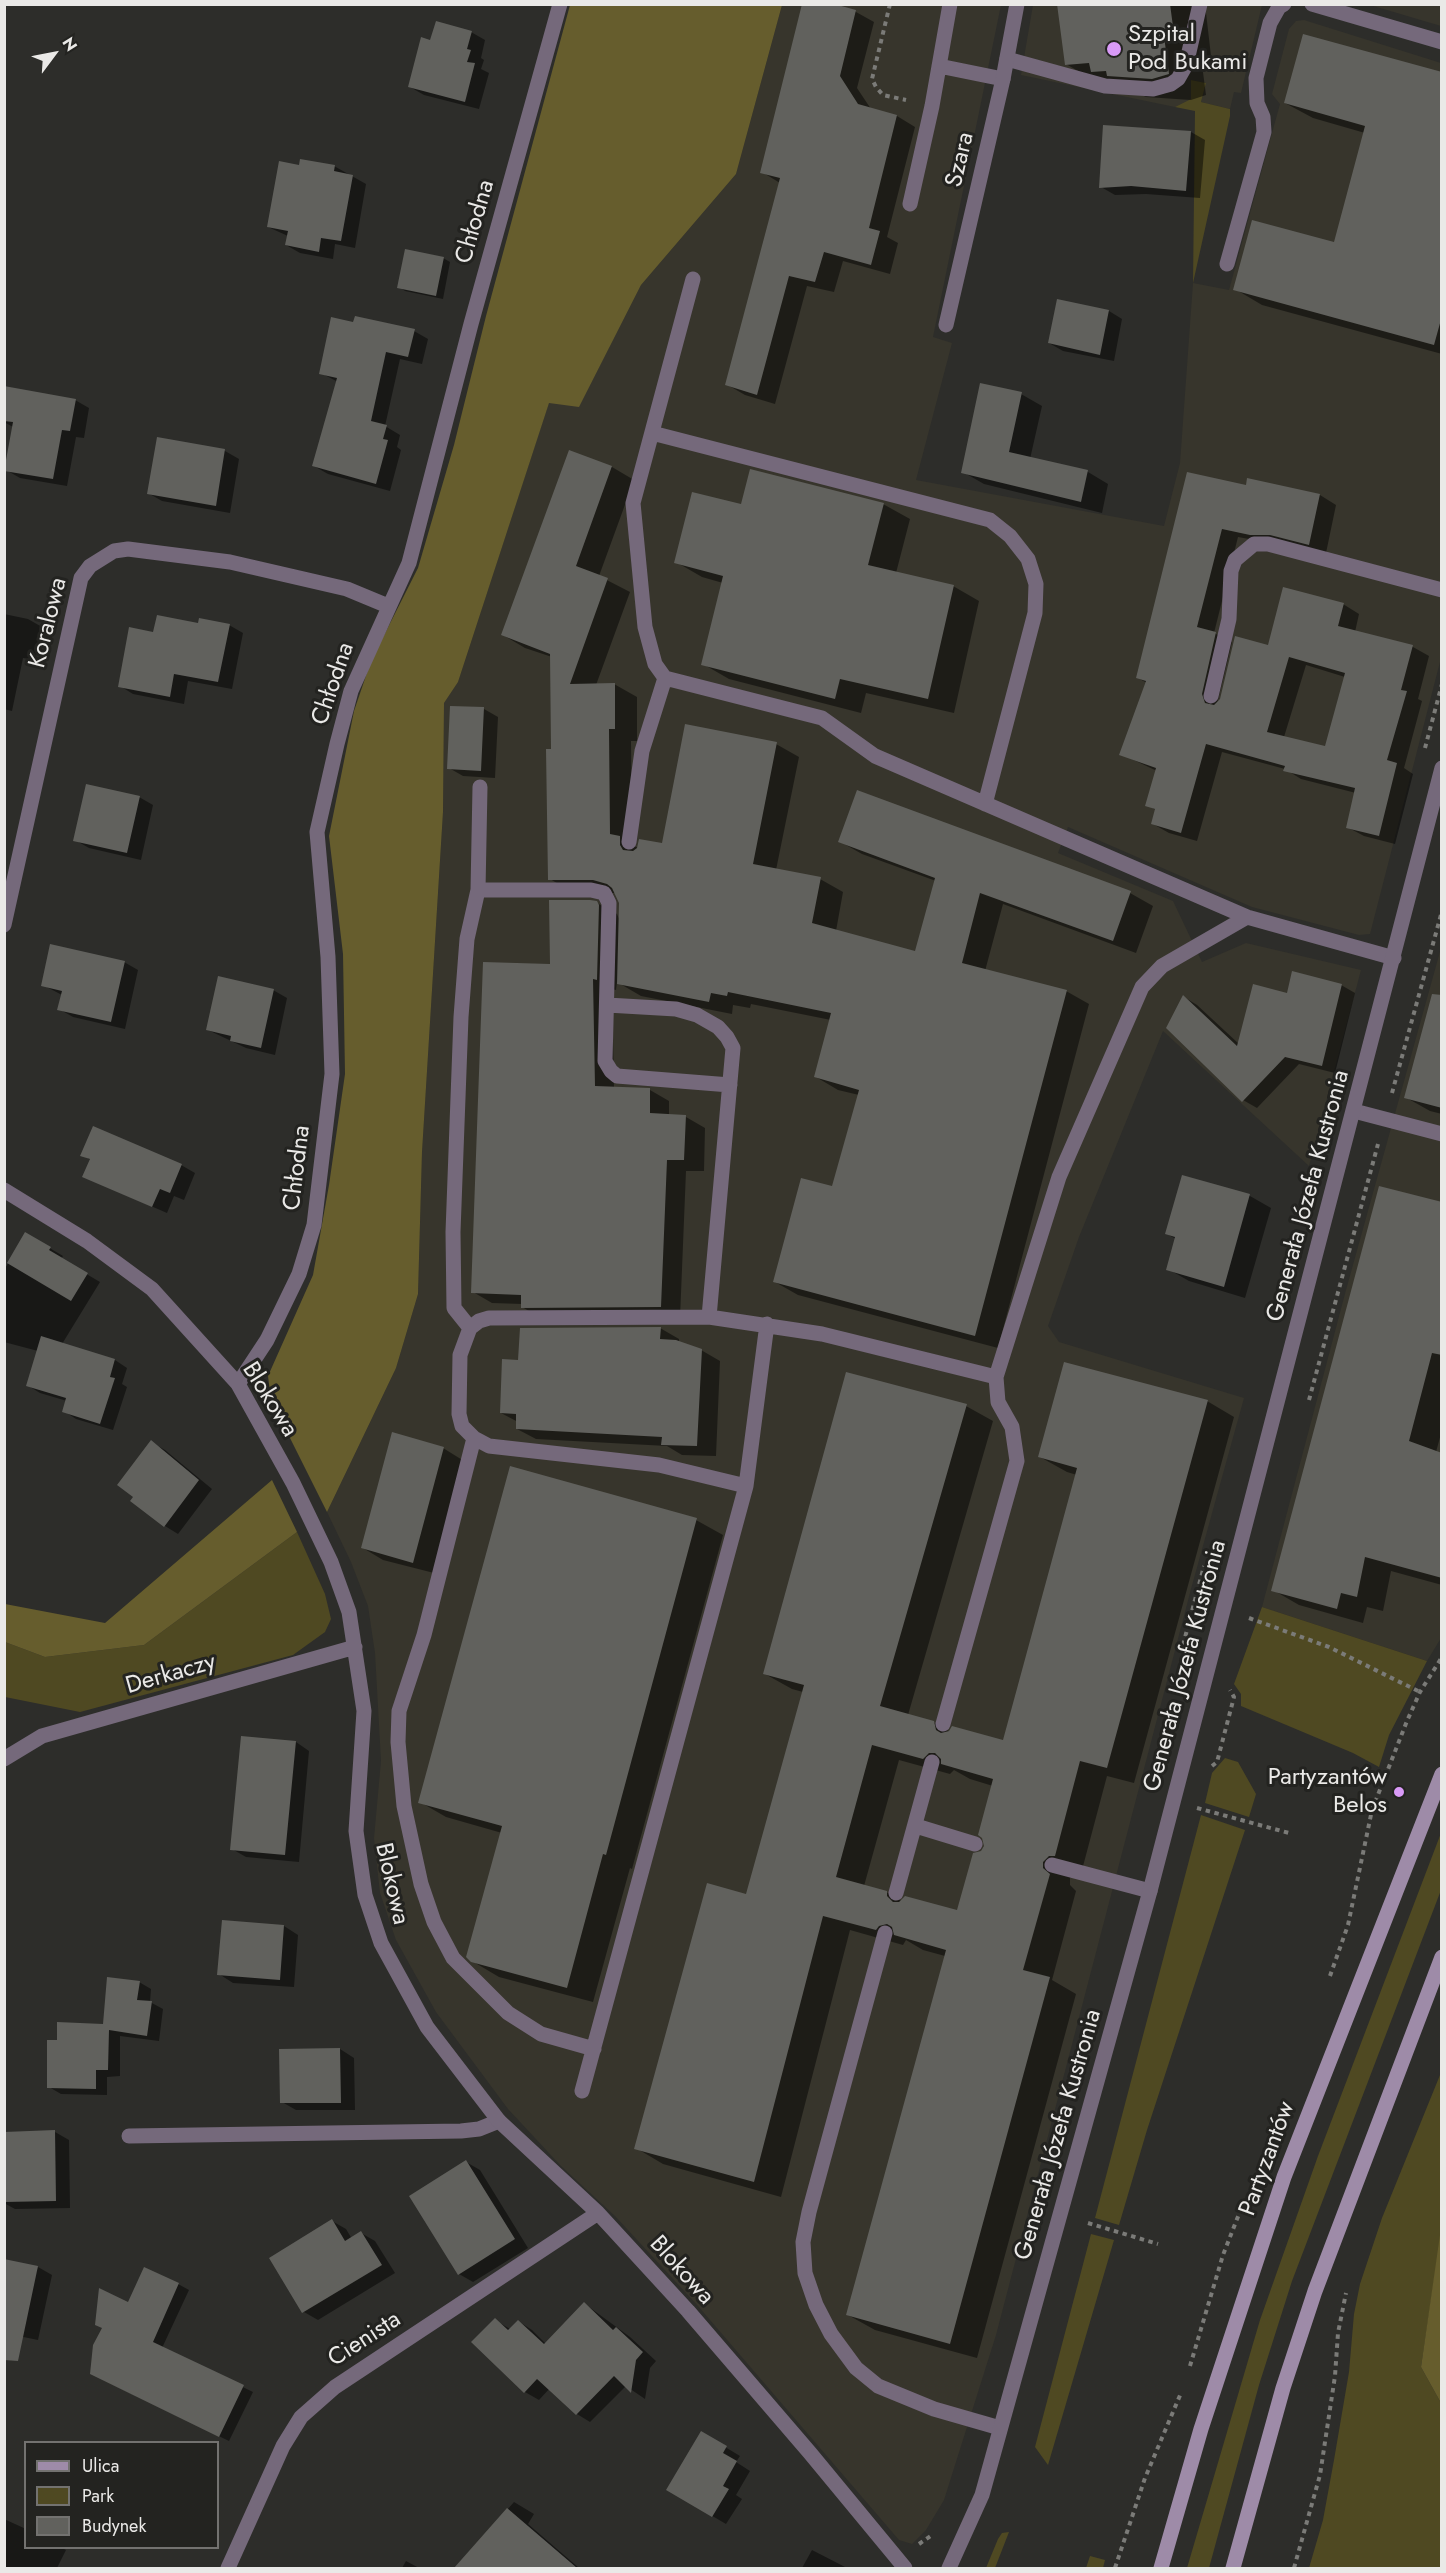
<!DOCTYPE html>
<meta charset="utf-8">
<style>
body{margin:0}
#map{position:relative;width:1446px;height:2573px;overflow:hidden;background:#2d2d2a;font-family:Jost,sans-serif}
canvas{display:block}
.frame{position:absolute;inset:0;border:6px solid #eae9e7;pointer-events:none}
.legend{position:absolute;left:24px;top:2441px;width:195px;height:108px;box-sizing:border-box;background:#232320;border:2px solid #737270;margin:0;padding:8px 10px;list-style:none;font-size:18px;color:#eae9e7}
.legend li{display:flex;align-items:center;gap:12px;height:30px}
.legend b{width:30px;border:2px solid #737270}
.north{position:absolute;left:24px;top:24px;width:60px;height:60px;-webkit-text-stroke:4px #232320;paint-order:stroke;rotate:58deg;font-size:16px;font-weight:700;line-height:24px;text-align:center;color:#eae9e7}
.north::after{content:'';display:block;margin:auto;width:21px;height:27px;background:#eae9e7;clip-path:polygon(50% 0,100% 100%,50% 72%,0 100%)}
</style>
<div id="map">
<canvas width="1446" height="2573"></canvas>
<div class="frame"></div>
<ul class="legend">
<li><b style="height:8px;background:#9e8ba8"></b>Ulica</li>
<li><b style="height:16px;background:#4f4922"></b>Park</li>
<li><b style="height:16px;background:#61615d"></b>Budynek</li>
</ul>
<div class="north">N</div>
</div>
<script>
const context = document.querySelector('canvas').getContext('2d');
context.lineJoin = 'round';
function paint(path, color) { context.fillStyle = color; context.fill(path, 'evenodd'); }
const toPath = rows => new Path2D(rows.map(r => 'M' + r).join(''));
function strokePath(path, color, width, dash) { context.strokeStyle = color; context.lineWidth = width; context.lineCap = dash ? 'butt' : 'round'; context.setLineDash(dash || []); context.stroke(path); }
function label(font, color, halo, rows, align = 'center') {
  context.font = font + ' Jost,sans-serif'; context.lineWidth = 6; context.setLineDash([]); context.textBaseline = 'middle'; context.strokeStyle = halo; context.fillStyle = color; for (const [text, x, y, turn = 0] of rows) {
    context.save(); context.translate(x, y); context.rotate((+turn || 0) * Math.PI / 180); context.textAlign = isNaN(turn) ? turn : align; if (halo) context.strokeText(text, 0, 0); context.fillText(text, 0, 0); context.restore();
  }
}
paint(toPath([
 [782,5,1001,5,933,337,952,343,916,480,1164,526,1180,463,1193,283,1229,290,1280,104,1272,94,1289,29,1296,21,1304,20,1441,63,1441,658,1370,934,1359,935,1252,907,1068,827,1058,853,1173,901,1202,962,1246,943,1361,970,1309,1166,1163,1031,1079,1237,1048,1326,1059,1342,1244,1398,1191,1589,996,2335,944,2500,926,2530,912,2544,899,2540,698,2306,615,2216,561,2166,508,2109,436,2012,396,1940,380,1893,374,1838,381,1761,375,1653,368,1606,351,1562,327,1512,396,1368,418,1294,422,1152,443,812,444,703,458,682,549,402,579,406,641,285,736,174],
 [1033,5,1262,5,1241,93,1234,92,1230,109,1201,102,1206,83,1191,80,1191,99,1175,107,1021,75],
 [1370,5,1441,5,1441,26],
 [1441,948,1441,1638,1427,1661,1262,1607,1346,1290]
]), '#37352c');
paint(toPath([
 [1191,80,1206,83,1201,102,1230,109,1230,116,1193,283,1195,111,1175,107,1191,99],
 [297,1532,325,1594,331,1619,325,1632,293,1655,80,1712,5,1697,5,1642,45,1657,144,1645],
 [1262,1607,1427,1661,1389,1735,1379,1767,1353,1753,1241,1706,1241,1694,1234,1684],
 [1225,1758,1238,1762,1256,1794,1249,1817,1205,1803,1212,1773],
 [1201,1815,1245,1830,1147,2130,1119,2225,1095,2218],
 [1441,1833,1441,1890,1292,2281,1259,2385,1209,2568,1187,2568,1260,2320,1318,2156],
 [1440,2075,1442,2228,1421,2367,1441,2403,1441,2568,1309,2568,1323,2520,1334,2460,1349,2372,1354,2314,1360,2284,1382,2218],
 [1091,2234,1114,2240,1048,2465,1035,2447],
 [1009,2532,995,2568,986,2568,998,2539,1002,2533],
 [1090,2556,1105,2560,1103,2568,1086,2568]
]), '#4f4922');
paint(toPath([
 [570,5,782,5,736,174,641,285,579,407,549,403,458,682,444,703,443,812,422,1152,418,1294,396,1368,327,1512,271,1400,268,1376,313,1275,329,1185,345,1074,343,954,329,836,354,711,371,661,418,568,454,445,486,316],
 [272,1480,297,1532,144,1645,45,1657,5,1642,5,1604,105,1623],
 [1441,2228,1441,2403,1421,2367]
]), '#665d2d');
paint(toPath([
 [828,4,856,12,874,22,857,88,871,109,897,116,915,127,887,237,898,243,890,274,843,261,834,292,807,286,775,404,745,395,726,384,780,183,762,172],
 [1058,4,1205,4,1211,56,1201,57,1206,95,1191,100,1146,97,1138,93,1104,86,1066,64],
 [471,32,485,40,481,58,484,60,481,69,489,73,479,109,424,95,410,87,431,42],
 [1442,74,1442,354,1262,305,1235,289,1335,244,1365,133,1313,118,1285,103],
 [1104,126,1191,132,1205,140,1200,198,1146,194,1115,195,1101,187],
 [334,166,366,184,355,248,335,244,333,259,300,253,286,245,288,236,268,227,300,167],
 [443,258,450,262,443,299,405,291,399,287],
 [1109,311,1122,319,1114,361,1063,351,1049,343],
 [355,324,414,331,428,339,422,364,400,359,385,426,400,435,397,447,401,450,390,491,328,474,314,466,338,382,321,373],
 [4,388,75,400,89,408,84,438,76,437,67,486,20,478,6,470,13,427,4,422],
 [1021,394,1042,406,1030,459,1088,472,1108,484,1102,513,984,484,963,472],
 [158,439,225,451,239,459,230,513,162,501,148,493],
 [570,452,612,467,634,480,599,576,630,592,596,685,614,684,637,697,637,741,631,741,632,845,638,848,663,844,776,744,799,757,776,870,820,879,843,892,836,931,916,953,936,881,862,854,839,841,1130,893,1153,906,1136,953,1003,904,985,971,1066,991,1089,1004,998,1348,798,1295,775,1282,833,1188,859,1095,838,1090,816,1077,831,1020,751,1004,750,1008,733,1005,732,1014,641,996,617,982,616,990,612,989,614,1088,650,1090,669,1101,669,1116,686,1117,705,1128,704,1171,686,1171,680,1318,541,1318,522,1307,522,1304,492,1303,473,1292,552,966,597,903,617,914,620,921,620,903,616,893,572,892,550,879,552,657,525,648,503,635],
 [1188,474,1247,487,1320,495,1336,505,1326,553,1238,537,1214,633,1232,642,1217,704,1269,647,1343,604,1359,614,1355,632,1413,647,1429,656,1418,699,1422,701,1404,768,1413,774,1395,844,1364,836,1347,827,1356,793,1301,779,1285,769,1222,752,1197,841,1169,833,1153,824,1156,810,1147,805,1157,771,1121,754,1147,683,1138,678],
 [1306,665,1345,677,1326,747,1284,737],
 [883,504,910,519,896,573,953,586,979,601,954,713,866,693,861,713,729,679,703,664,723,583,702,577,676,562,742,506],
 [4,614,28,619,42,627,35,660,23,658,12,711,4,709],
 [199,625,229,625,243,633,232,689,188,681,184,704,133,694,120,686,155,634],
 [484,709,498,717,495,778,463,776,449,768],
 [139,797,153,805,141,860,89,848,75,840],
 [124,962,138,970,125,1029,73,1017,59,1009,62,995,43,985],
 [1341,985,1355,993,1335,1073,1299,1064,1257,1108,1243,1100,1184,997,1197,1005,1239,1044,1288,995],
 [273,990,287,998,275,1055,246,1048,208,1030],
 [1442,998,1442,1114,1430,1111,1405,1097],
 [82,1155,181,1165,195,1173,184,1200,174,1196,167,1213,84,1177,91,1160],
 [1183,1177,1250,1196,1271,1208,1245,1298,1189,1281,1168,1269,1176,1239,1167,1234],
 [1442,1204,1442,1430,1436,1452,1442,1455,1442,1585,1391,1571,1383,1611,1367,1607,1363,1623,1299,1605,1273,1590],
 [26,1234,63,1256,61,1259,100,1282,62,1344,115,1360,127,1368,122,1384,127,1387,113,1430,76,1419,64,1411,67,1401,40,1393,27,1385,38,1351,4,1342,4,1270],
 [660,1328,679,1339,679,1342,701,1350,720,1361,716,1456,682,1455,667,1446,536,1439,517,1429,518,1422,501,1413,520,1361],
 [1207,1401,1234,1417,1134,1783,1107,1776,1082,1870,1076,1871,1070,1878,1070,1885,1076,1891,1052,1980,1076,1994,977,2358,875,2330,848,2315,945,1956,923,1950,906,1940,903,1945,850,1930,781,2197,663,2164,636,2148,747,1896,803,1692,792,1689,765,1674,966,1406,993,1421,908,1715,933,1722,950,1732,1004,1742,1077,1475,1067,1472,1040,1457],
 [899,1760,950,1774,954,1770,970,1779,993,1786,986,1847,958,1912,902,1901,886,1892,864,1886],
 [151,1442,165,1450,212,1489,178,1534,165,1526,135,1497],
 [443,1448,464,1461,434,1573,383,1560,363,1548],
 [696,1520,723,1535,632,1869,630,1868,593,2002,499,1977,472,1961,502,1833,446,1817,420,1802],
 [296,1742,309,1751,299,1862,246,1857,232,1849],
 [224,1922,284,1926,298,1935,294,1987,233,1983,219,1974],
 [139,1982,151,1989,150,2002,163,2009,159,2041,120,2036,120,2076,107,2077,107,2095,61,2094,49,2087],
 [340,2049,354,2058,355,2110,296,2110,282,2102,281,2051],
 [55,2132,69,2140,70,2208,15,2209,4,2203,4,2134],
 [466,2162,480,2170,528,2248,473,2282,459,2274],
 [332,2221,346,2229,352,2239,361,2233,375,2241,395,2273,318,2320,304,2312,271,2259],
 [38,2267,52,2275,38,2340,4,2333],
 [178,2284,189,2290,162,2348,253,2392,229,2441,103,2380,129,2304],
 [585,2304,630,2337,656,2361,650,2368,645,2399,626,2386,590,2422,577,2414,550,2388,539,2400,525,2392,495,2320,510,2329,518,2321,532,2330,546,2344],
 [702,2433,740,2456,736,2462,750,2471,736,2495,742,2499,726,2524,668,2490],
 [514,2502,534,2514,528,2524,579,2568,456,2568],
 [4,2519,26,2529,26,2548,62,2548,66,2550,57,2568,4,2568],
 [812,2550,847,2568,802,2568],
 [406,2561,419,2568,402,2568]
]), '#0007');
paint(toPath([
 [802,4,834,4,856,10,840,76,858,104,897,115,869,228,880,231,871,265,824,252,815,282,789,276,757,395,725,385,780,178,760,173],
 [1057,4,1170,4,1174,34,1164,36,1169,74,1152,79,1107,76,1106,71,1091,72,1089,63,1065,65],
 [436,21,472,31,467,49,471,50,467,62,475,63,465,102,408,87,421,37,430,40],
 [1303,34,1442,72,1442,316,1434,345,1233,290,1252,220,1334,242,1365,126,1284,103],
 [1103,125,1191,131,1186,191,1131,186,1099,188],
 [300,159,335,165,334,171,353,175,341,241,321,238,319,252,285,245,288,231,267,227,279,161,299,165],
 [405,249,444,257,436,296,397,288],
 [1057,299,1109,310,1100,355,1048,343],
 [355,316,415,329,408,357,386,352,371,421,387,425,383,439,388,440,376,484,312,466,337,378,319,374,331,317,353,322],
 [980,383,1022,392,1009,452,1088,470,1081,502,961,473],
 [4,386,76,399,70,431,62,430,53,479,4,471,13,422,4,421],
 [157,437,225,449,216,506,147,494],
 [569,450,612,466,576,566,608,578,570,684,615,683,615,729,609,729,610,834,620,836,620,845,623,850,633,851,637,848,639,839,662,843,685,724,777,742,753,864,821,877,812,923,915,951,935,878,838,842,857,790,1131,891,1113,941,980,893,962,963,1067,990,975,1336,773,1282,801,1178,832,1186,859,1090,814,1077,831,1013,728,992,727,996,711,993,709,1002,617,984,619,903,612,888,607,884,593,880,548,880,546,749,551,749,550,654,501,635],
 [750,469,884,503,868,565,954,585,928,699,840,679,835,699,701,665,723,576,674,563,692,492,741,504],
 [1187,472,1246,485,1247,478,1320,494,1309,545,1270,535,1250,535,1222,529,1197,627,1216,632,1202,694,1205,703,1214,705,1220,699,1235,636,1268,645,1283,587,1344,603,1338,626,1413,645,1401,690,1407,691,1387,760,1397,763,1379,836,1346,828,1355,788,1283,771,1285,766,1206,744,1181,833,1151,824,1155,809,1145,806,1156,768,1119,755,1146,681,1136,678],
 [1289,657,1345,673,1325,746,1267,732],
 [157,615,198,623,199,618,230,624,218,682,174,674,170,697,118,687,129,627,153,632],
 [450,706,484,707,481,771,447,769],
 [86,784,140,796,127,853,73,841],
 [549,900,590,900,597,901,599,905,597,980,593,979,595,1086,650,1088,650,1113,686,1115,684,1160,667,1160,661,1307,521,1308,521,1295,471,1293,483,962,550,964],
 [50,944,125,961,111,1022,57,1010,62,991,41,986],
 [1292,971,1342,984,1322,1066,1285,1057,1242,1102,1166,1028,1183,995,1237,1046,1253,984,1287,993],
 [218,976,274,989,261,1048,230,1041,231,1036,206,1030],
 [1432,994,1442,995,1442,1108,1404,1098],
 [93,1126,182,1164,170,1193,160,1189,152,1207,82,1177,90,1159,80,1156],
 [1182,1175,1250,1194,1224,1287,1166,1270,1175,1237,1165,1234],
 [1379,1186,1442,1202,1442,1355,1432,1353,1409,1441,1442,1453,1442,1578,1365,1557,1357,1597,1341,1593,1337,1609,1271,1591],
 [25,1232,51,1247,49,1250,88,1273,71,1301,7,1263],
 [661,1327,660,1339,676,1340,702,1349,697,1446,661,1445,662,1437,516,1429,516,1414,500,1413,502,1359,518,1360,520,1328],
 [41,1336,115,1359,110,1377,115,1378,100,1424,62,1412,66,1398,26,1386],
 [1064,1362,1208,1400,1107,1768,1080,1761,1055,1856,1049,1856,1043,1862,1043,1868,1050,1874,1023,1970,1050,1977,950,2344,846,2315,946,1950,894,1935,892,1927,887,1924,879,1926,876,1930,823,1916,754,2182,634,2149,707,1883,746,1894,804,1685,763,1674,846,1372,967,1404,880,1706,934,1721,936,1730,941,1733,949,1731,952,1726,1003,1740,1077,1468,1038,1457],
 [872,1745,923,1759,929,1753,935,1753,941,1759,941,1764,993,1779,978,1835,982,1838,984,1846,981,1851,973,1853,957,1910,905,1896,899,1902,893,1902,887,1896,887,1891,836,1877],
 [392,1432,444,1447,413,1563,361,1548],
 [151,1440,199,1480,164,1527,130,1501,133,1497,117,1485],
 [510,1466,697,1518,606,1855,603,1854,567,1988,471,1962,466,1957,502,1826,418,1803],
 [241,1736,296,1741,285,1855,230,1850],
 [222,1920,284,1925,280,1980,217,1975],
 [107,1977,140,1981,137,2000,152,2001,147,2036,109,2030,108,2070,96,2070,96,2089,47,2088,47,2040,57,2040,57,2022,103,2024],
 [340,2048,341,2103,280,2103,279,2049],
 [55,2130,56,2201,4,2202,4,2132],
 [466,2160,515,2239,458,2275,409,2196],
 [332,2219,345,2241,361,2231,382,2265,302,2313,269,2258],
 [4,2259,38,2266,18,2361,4,2360],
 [144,2267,179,2283,153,2342,244,2385,219,2437,90,2374,93,2345,102,2328,95,2325,99,2288,128,2302],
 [584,2302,613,2330,616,2327,643,2352,636,2360,631,2393,614,2376,576,2415,537,2379,524,2393,471,2342,495,2318,508,2330,518,2320,544,2344],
 [701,2431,727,2446,723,2453,737,2461,723,2486,729,2489,712,2517,666,2490],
 [507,2508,577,2568,454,2568]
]), '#61615d');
strokePath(toPath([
 [890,4,872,79,876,87,883,95,906,100],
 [1425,748,1442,684],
 [1392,1093,1442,911],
 [1309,1400,1378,1144],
 [1249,1618,1329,1647,1420,1692],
 [1183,1645,1204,1566],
 [1212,1766,1217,1762,1234,1697,1230,1690],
 [1197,1808,1289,1833],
 [1330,1976,1348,1925,1372,1810,1407,1721,1420,1692,1442,1657],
 [1088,2223,1158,2244],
 [1190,2366,1223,2255,1246,2196],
 [919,2544,932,2535],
 [1115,2568,1145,2478,1181,2393],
 [1294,2568,1320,2475,1335,2376,1338,2333,1346,2293]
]), '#7b7b78', 4, [4.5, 4.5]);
strokePath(toPath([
 [1312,4,1442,42],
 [1007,59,1105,86,1153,89,1171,84,1178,79,1186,65,1200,4],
 [939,66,1003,79],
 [910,204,932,106,950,4],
 [1227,264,1264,132,1263,117,1257,103,1256,78,1270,23,1279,7,1284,4],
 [693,279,633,503,645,627,655,664,665,678,822,718,875,756,1247,917,1394,958],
 [652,433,990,520,1010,536,1028,559,1036,584,1035,613,985,804],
 [1211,696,1229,619,1231,571,1235,560,1254,544,1268,544,1442,590],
 [480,787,478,890,591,890,604,893,609,903,605,1061,611,1071,617,1076,730,1085],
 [629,842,642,751,665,678],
 [607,1005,676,1009,697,1015,718,1027,727,1037,733,1048,709,1317],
 [1354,1111,1442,1134],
 [470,1328,454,1308,453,1232,461,1017,467,939,478,890],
 [474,1438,424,1635,399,1711,398,1742,404,1806,421,1884,434,1922,453,1958,508,2013,541,2034,594,2049],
 [746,1486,659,1465,489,1446,474,1438,462,1426,459,1414,460,1355,470,1328,479,1321,489,1318,709,1317,822,1334,996,1377],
 [943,1724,1017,1461,1012,1427,998,1402,996,1377,1059,1177,1142,987,1162,966,1247,917],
 [916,1826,975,1844],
 [1052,1865,1150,1891],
 [896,1893,932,1762],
 [885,1933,809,2212,803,2242,805,2273,816,2305,831,2334,856,2368,878,2386,934,2409,1000,2428],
 [582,2091,746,1486,767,1324],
 [129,2136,461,2131,479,2129,499,2121]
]), '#75697b', 15);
strokePath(toPath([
 [946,325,1003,79,1017,4],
 [4,925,81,578,90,566,114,551,128,549,230,562,347,589,388,606],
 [4,1190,87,1241,152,1289,238,1384,293,1483,331,1562,349,1612,364,1711,356,1831,365,1895,381,1943,427,2027,499,2121,598,2213,688,2311,810,2453,905,2568],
 [238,1384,267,1340,299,1274,314,1225,332,1074,328,957,317,832,337,744,351,691,409,563,471,324,560,4],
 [4,1759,42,1736,355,1647],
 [228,2568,283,2446,301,2417,335,2387,598,2213],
 [949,2568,982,2495,1150,1891,1442,768]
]), '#75697b', 15);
strokePath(toPath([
 [1161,2568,1201,2429,1284,2177,1442,1774],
 [1233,2568,1283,2388,1315,2291,1442,1957]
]), '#9e8ba8', 15);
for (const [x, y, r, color] of [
 [1114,49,8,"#d99af7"],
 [1399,1792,6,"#d99af7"]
]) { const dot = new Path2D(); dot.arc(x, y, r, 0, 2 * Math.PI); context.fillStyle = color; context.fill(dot); strokePath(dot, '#232320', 2); }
label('24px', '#eae9e7', '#232320', [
 ["Szpital",1128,35],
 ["Pod Bukami",1128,63],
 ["Partyzantów",1387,1778,"right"],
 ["Belos",1387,1806,"right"]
], 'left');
label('24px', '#eae9e7', '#232320', [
 ["Szara",961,160,-77],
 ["Chłodna",476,222,-74],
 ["Koralowa",49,623,-76],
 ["Chłodna",334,684,-71],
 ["Chłodna",298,1168,-83],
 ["Generała Józefa Kustronia",1309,1196,-75],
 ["Blokowa",269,1400,58],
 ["Generała Józefa Kustronia",1186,1666,-75],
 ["Derkaczy",171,1675,-16],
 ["Blokowa",391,1884,77],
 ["Generała Józefa Kustronia",1059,2135,-74],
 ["Partyzantów",1268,2159,-70],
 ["Blokowa",681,2271,48],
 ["Cienista",365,2340,-33]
]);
</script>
